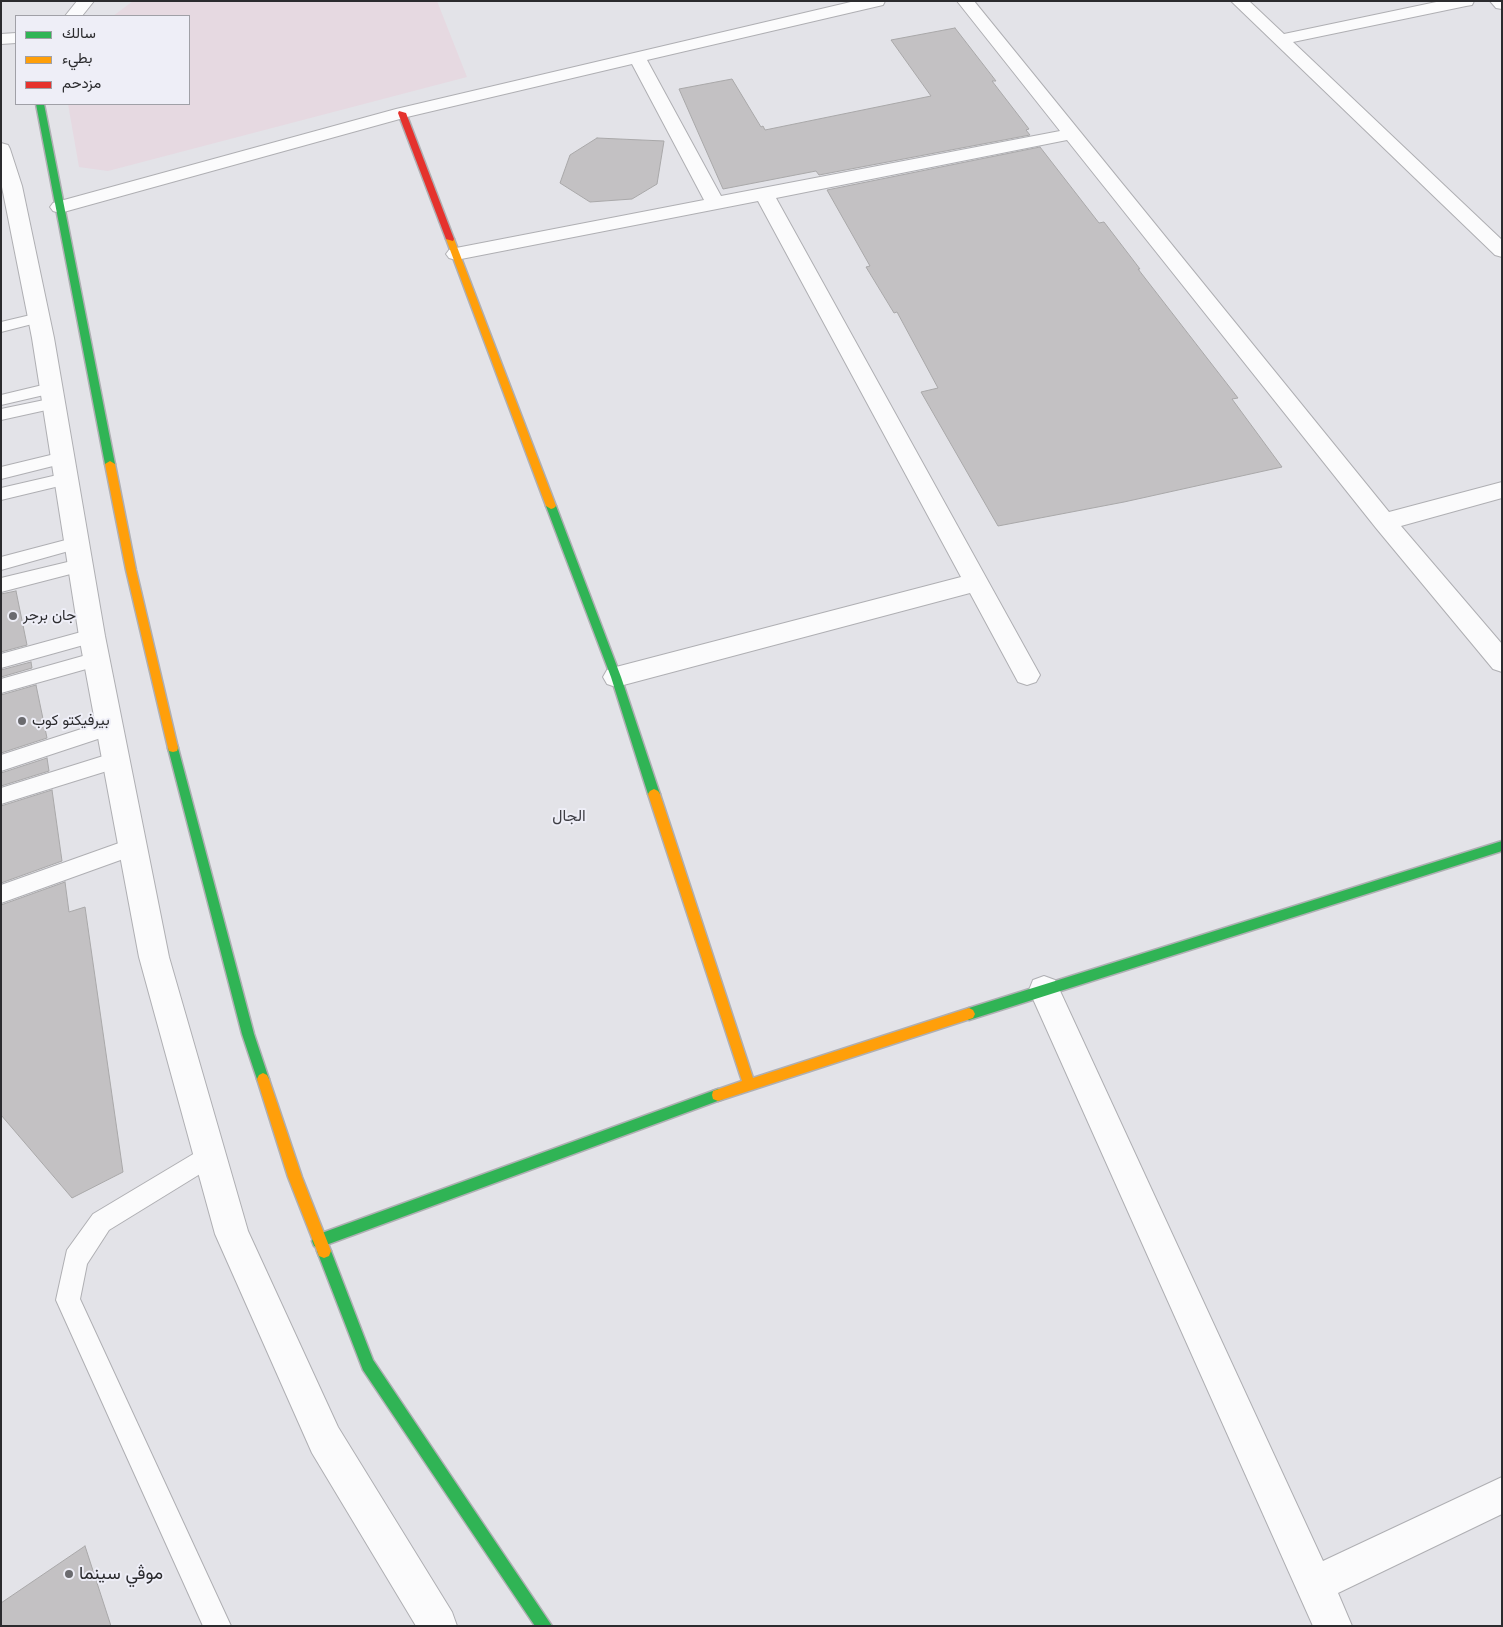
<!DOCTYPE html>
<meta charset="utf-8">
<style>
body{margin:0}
#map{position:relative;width:1503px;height:1627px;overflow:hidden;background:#e3e3e8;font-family:"PT Sans",Vazirmatn,sans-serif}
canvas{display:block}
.frame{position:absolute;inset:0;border:2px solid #2b2b2e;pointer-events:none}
.legend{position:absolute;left:15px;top:15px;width:175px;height:90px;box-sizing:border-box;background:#eeeef7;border:1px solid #a0a0a7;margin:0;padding:6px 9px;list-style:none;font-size:15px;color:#2b2b2e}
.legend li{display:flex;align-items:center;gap:10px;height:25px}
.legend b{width:25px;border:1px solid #a0a0a7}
</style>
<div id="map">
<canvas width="1503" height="1627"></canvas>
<div class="frame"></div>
<ul class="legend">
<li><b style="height:6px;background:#30b455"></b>سالك</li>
<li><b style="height:6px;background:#ff9f0a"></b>بطيء</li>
<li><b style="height:6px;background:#e5322d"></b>مزدحم</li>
</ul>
</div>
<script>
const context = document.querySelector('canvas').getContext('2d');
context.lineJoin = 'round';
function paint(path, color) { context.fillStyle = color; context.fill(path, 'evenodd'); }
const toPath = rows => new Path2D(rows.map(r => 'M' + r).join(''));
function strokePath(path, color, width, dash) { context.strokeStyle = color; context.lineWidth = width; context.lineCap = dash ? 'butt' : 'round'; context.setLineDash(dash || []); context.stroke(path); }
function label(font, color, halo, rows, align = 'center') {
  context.font = font + ' "PT Sans",Vazirmatn,sans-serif'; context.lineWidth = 4; context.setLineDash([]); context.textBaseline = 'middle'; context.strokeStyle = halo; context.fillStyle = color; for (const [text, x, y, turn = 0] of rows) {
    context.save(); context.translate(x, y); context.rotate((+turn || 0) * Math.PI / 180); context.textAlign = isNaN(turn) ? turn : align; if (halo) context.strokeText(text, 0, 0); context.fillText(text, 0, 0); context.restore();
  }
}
paint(toPath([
 [133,1,437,1,467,77,108,171,79,167,68,104,189,104,189,16,113,16]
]), '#e6d9e1');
const building = toPath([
 [955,28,996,81,992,81,1029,129,1026,130,1030,135,819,175,816,171,723,189,679,89,732,79,761,127,763,126,765,130,931,96,891,40,955,28],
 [597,138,664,141,657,184,632,199,590,202,560,183,570,155,597,138],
 [1040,147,1099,223,1104,222,1140,269,1138,269,1238,398,1232,399,1282,467,1124,502,998,526,921,392,938,388,897,312,894,313,866,267,870,266,827,190,1040,147],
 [16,591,27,645,1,652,1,594,16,591],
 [31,662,32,668,1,677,1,670,31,662],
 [36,685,47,738,1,753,1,695,36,685],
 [47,758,49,771,1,786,1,773,47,758],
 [52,790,62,861,1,883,1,806,52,790],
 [65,882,69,912,85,907,123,1172,72,1198,1,1115,1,905,65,882],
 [85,1546,111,1626,1,1626,1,1603,85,1546]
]);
paint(building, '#c3c1c3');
strokePath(building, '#a9a8a9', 1);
const lane = toPath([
 [39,313,44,315,47,318,44,321,1,332,1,322,39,313],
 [51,383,57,384,59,388,57,392,1,405,1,395,51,383],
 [54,398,60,399,62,403,60,407,1,420,1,409,54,398],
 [63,452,69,454,71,458,69,462,1,479,1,467,63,452],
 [66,473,72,475,74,479,72,483,1,500,1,488,66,473],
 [77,537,83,539,86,543,83,547,1,570,1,557,77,537],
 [80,559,86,560,89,565,86,570,1,592,1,578,80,559],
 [92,629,98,631,101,636,98,641,1,668,1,654,92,629],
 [97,652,104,654,106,659,104,664,1,693,1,679,97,652],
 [109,720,116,723,119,728,116,733,1,771,1,755,109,720],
 [116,752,123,754,126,760,123,766,1,804,1,788,116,752],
 [133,838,140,841,143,847,140,853,1,903,1,885,133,838],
 [210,1144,218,1147,222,1155,218,1163,109,1230,87,1264,80,1299,231,1626,203,1626,56,1300,67,1250,93,1214,210,1144]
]);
const street = toPath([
 [77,1,94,1,82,16,65,16,77,1],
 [855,1,885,1,883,5,647,60,721,196,1060,131,957,1,974,1,1389,512,1502,482,1502,498,1401,526,1502,644,1502,672,1493,669,1376,528,1067,140,776,198,1040,675,1036,682,1027,685,1018,682,970,593,616,687,607,684,603,677,607,670,616,667,961,577,758,201,456,260,449,258,446,254,449,250,456,248,704,200,632,64,407,117,60,213,53,211,50,207,53,203,396,109,855,1],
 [1231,1,1249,1,1284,34,1441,1,1474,1,1472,5,1466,6,1293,42,1502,240,1502,257,1495,255,1231,1],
 [1490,1,1502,1,1502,9,1496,8,1490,1],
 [16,33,16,43,1,44,1,34,16,33],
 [1,143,8,145,10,149,22,186,54,338,105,636,169,957,248,1231,338,1427,452,1612,457,1626,416,1626,312,1453,215,1234,139,957,79,636,32,338,1,182,1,143],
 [1044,976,1055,980,1323,1561,1502,1477,1502,1514,1338,1593,1352,1626,1313,1626,1029,990,1033,980,1044,976]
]);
const fast = toPath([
 [36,104,44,104,115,464,110,467,105,464,36,104],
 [551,503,556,506,621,677,660,794,658,797,650,797,648,794,611,677,546,506,551,503],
 [173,744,177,745,178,748,254,1034,269,1079,267,1083,263,1085,259,1083,257,1079,242,1034,168,748,169,745,173,744],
 [1502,841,1502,851,969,1020,965,1018,963,1014,965,1010,969,1008,1502,841],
 [718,1089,723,1091,724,1095,723,1099,326,1245,331,1251,373,1360,552,1626,535,1626,363,1370,317,1251,319,1248,314,1246,312,1241,314,1236,319,1234,718,1089]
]);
const slow = toPath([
 [447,237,454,239,556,506,554,508,551,509,546,506,446,239,447,237],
 [110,461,115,464,136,570,178,748,177,751,173,752,169,751,168,748,126,570,105,464,110,461],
 [654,789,658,791,660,794,753,1078,969,1008,973,1010,975,1014,973,1018,718,1101,713,1099,712,1095,713,1091,742,1081,648,794,650,791,654,789],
 [263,1073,267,1075,269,1079,302,1177,331,1251,329,1256,324,1258,319,1256,288,1177,257,1079,259,1075,263,1073]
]);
const jam = toPath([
 [399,111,406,113,454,239,453,241,446,239,398,113,399,111]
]);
strokePath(lane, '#afafb3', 2);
strokePath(street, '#afafb3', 2);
strokePath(fast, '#afafb3', 3);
strokePath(slow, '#afafb3', 3);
strokePath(jam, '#afafb3', 3);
paint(lane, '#fbfbfc');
paint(street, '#fbfbfc');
paint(fast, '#30b455');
paint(slow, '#ff9f0a');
paint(jam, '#e5322d');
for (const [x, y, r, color] of [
 [13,616,5,"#6b6b6f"],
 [22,721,5,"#6b6b6f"],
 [69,1574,5,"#6b6b6f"]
]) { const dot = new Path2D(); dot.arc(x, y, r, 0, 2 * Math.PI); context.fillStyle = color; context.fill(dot); strokePath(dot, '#eeeef7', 2); }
label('15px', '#2b2b2e', '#eeeef7', [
 ["جان برجر",23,616],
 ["بيرفيكتو كوب",32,721]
], 'left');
label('16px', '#3e3e44', '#eeeef7', [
 ["الجال",569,816]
]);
label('18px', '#2b2b2e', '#eeeef7', [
 ["موڤي سينما",79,1574]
], 'left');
</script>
